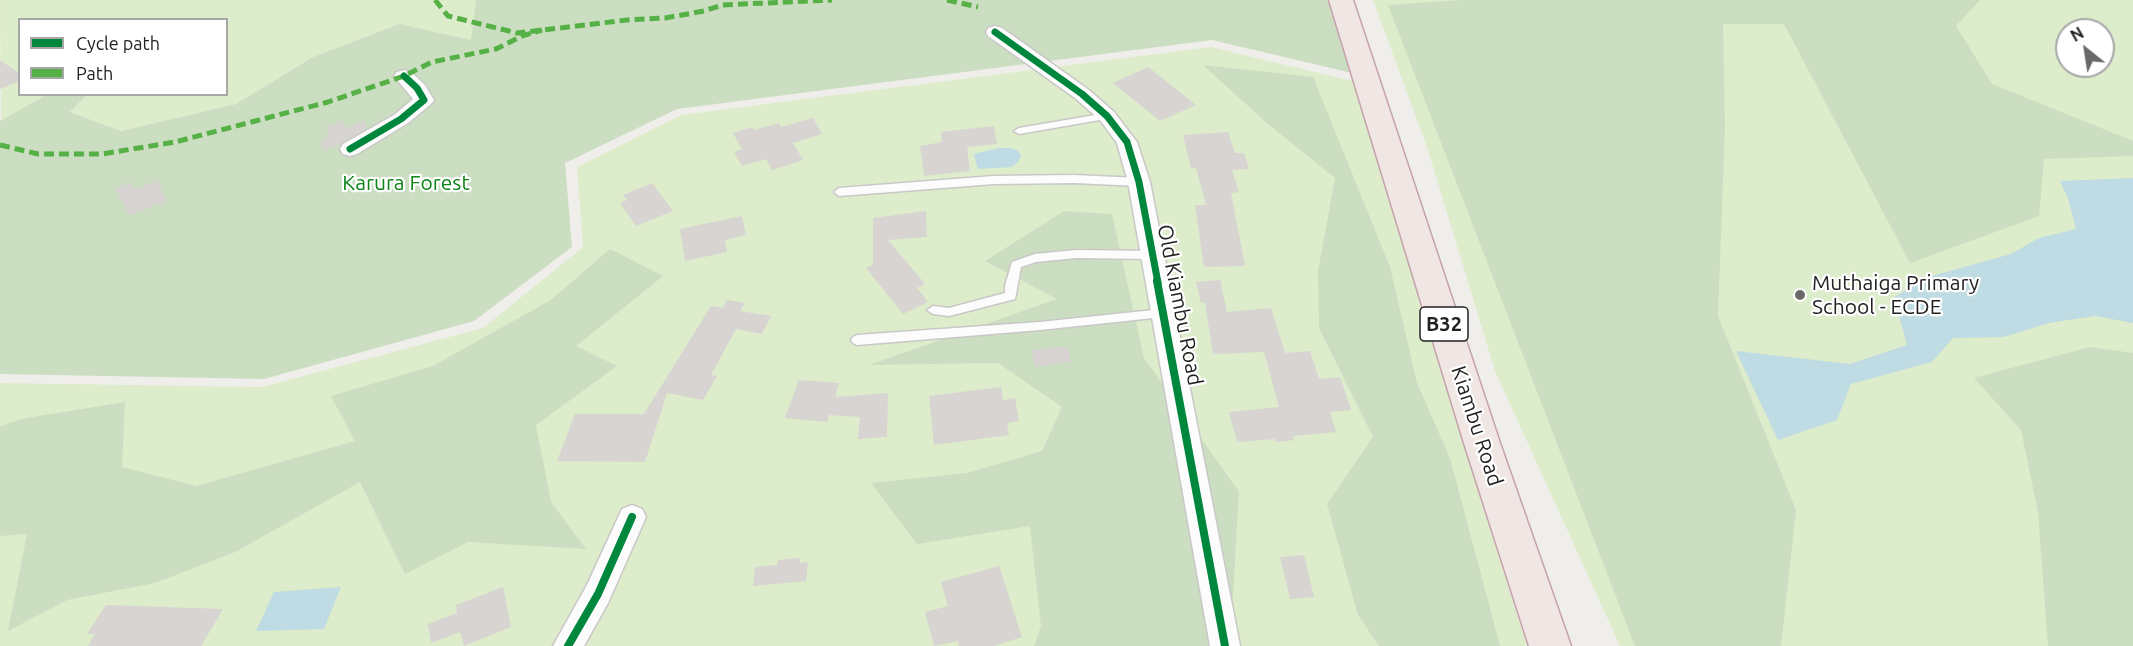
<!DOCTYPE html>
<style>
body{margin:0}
#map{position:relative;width:2133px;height:646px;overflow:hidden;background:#f0eeeb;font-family:Ubuntu,sans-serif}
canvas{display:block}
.legend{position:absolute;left:18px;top:18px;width:210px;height:78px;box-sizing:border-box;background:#fff;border:2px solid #a7a7a7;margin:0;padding:8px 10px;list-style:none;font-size:18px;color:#222}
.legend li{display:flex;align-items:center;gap:12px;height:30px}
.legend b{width:30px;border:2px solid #a7a7a7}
.north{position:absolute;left:2055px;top:18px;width:60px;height:60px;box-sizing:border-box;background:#fff;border:2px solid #a7a7a7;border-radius:50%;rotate:330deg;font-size:16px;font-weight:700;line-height:24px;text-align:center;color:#222}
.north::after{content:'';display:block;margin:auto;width:21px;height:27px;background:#6a6968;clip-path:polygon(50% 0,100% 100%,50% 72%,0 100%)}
</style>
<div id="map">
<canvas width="2133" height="646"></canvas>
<ul class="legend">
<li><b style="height:8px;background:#00873e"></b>Cycle path</li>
<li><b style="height:8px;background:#55b145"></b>Path</li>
</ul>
<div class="north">N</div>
</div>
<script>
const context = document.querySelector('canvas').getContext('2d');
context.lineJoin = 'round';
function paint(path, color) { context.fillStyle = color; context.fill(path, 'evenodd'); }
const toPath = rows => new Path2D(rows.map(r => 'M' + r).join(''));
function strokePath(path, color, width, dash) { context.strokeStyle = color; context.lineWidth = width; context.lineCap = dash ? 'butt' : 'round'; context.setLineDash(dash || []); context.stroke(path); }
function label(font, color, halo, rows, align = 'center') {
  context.font = font + ' Ubuntu,sans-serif'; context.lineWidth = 4.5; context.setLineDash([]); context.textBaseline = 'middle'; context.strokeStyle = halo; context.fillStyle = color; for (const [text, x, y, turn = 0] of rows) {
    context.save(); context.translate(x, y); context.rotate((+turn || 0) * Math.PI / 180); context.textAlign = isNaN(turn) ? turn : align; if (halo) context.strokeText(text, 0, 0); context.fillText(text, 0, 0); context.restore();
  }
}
paint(toPath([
 [0,0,476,0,471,40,398,24,313,57,236,104,121,131,70,112,87,95,226,94,226,20,20,20,20,94,46,95,1,121],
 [1373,0,2133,0,2133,646,1620,646,1495,371,1427,147],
 [2067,30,2103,30,2103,66,2067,66],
 [1211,47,1356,82,1463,443,1527,646,0,646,0,383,262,387,483,328,583,247,577,167,681,115]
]), '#ddeccb');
paint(toPath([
 [476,0,1344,0,1373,78,1212,40,677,109,565,163,572,247,474,321,264,379,0,374,0,121,46,95,87,95,70,112,121,131,236,104,313,57,399,24,471,40],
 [1463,0,1980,0,1956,26,1992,84,2133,141,2133,156,2044,159,2039,216,1910,263,1784,24,1723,24,1725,126,1718,316,1796,510,1781,646,1635,646,1388,5],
 [1203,65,1313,77,1390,267,1417,383,1450,458,1500,646,1379,646,1358,615,1327,504,1373,437,1319,328,1318,271,1335,178,1268,124],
 [1064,211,1112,214,1144,358,1239,492,1230,646,1034,646,1041,626,1030,526,917,544,871,483,967,473,1042,451,1062,407,998,363,869,365,1057,299,985,261],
 [610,249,663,276,576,346,617,366,536,425,551,502,586,549,468,542,405,574,360,482,235,552,155,583,67,600,8,631,27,534,0,536,0,427,20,419,125,402,122,467,196,486,355,441,331,396,433,366,551,300],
 [2090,347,2133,353,2133,646,2048,646,2038,512,2021,430,1974,378]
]), '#cbdec1');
paint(toPath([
 [999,148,1011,148,1018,151,1021,156,1018,162,1012,167,978,169,974,154],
 [2133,178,2133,323,2095,316,2049,323,2004,337,1953,338,1932,362,1851,384,1837,420,1778,440,1736,351,1850,364,1907,345,1894,297,1928,277,2011,254,2039,238,2076,229,2068,198,2060,181],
 [341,587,324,629,256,631,274,592]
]), '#bfdbe3');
paint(toPath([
 [0,60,20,74,20,81,0,89],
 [1148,67,1196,105,1160,121,1113,83],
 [813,118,822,134,793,143,803,160,772,170,766,159,742,166,734,152,742,149,733,133,752,127,754,130,779,123,781,127],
 [364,120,367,128,340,145,324,150,320,141,330,136,325,127,342,121,345,129],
 [994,126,997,144,967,147,970,171,924,176,920,146,942,142,941,132],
 [1228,132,1235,153,1244,153,1249,169,1232,170,1239,192,1231,193,1245,266,1204,267,1195,205,1206,205,1196,168,1191,168,1183,135],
 [157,180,167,201,128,216,116,188,131,182,135,189],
 [652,183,673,211,636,226,620,203,627,200,623,195],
 [926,211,927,237,888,240,925,284,917,288,928,302,903,314,866,268,873,265,873,218],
 [742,216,746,235,725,240,727,252,685,261,680,229],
 [1220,280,1227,312,1271,308,1285,353,1310,351,1319,379,1340,377,1351,410,1330,412,1336,432,1293,436,1294,440,1276,442,1275,439,1237,442,1229,412,1279,407,1264,352,1213,354,1205,302,1201,303,1196,282],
 [727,300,745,303,740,311,771,316,762,334,736,329,711,375,717,376,703,400,667,393,645,462,557,461,575,414,644,414,711,306,723,308],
 [1067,346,1071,362,1034,367,1032,350],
 [799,380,839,383,835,397,888,393,887,437,858,439,860,417,829,415,827,422,785,418],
 [1001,387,1003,400,1015,398,1019,421,1007,423,1009,435,934,445,929,396],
 [1304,555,1314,597,1290,599,1280,557],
 [800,558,800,563,808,562,806,581,753,586,755,567,777,565,778,560],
 [999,566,1022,637,994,646,959,646,958,641,934,646,925,612,948,606,941,582],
 [503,587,511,627,464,646,460,632,431,643,428,624,457,613,456,605],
 [106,605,223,609,201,646,88,646,95,634,87,634]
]), '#d7d4d2');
const service = toPath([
 [1107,113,1111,114,1111,118,1019,134,1014,131,1019,128,1107,113],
 [1074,175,1139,178,1144,182,1139,186,1074,183,994,184,839,196,834,192,839,188,994,176,1074,175],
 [1076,250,1153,251,1159,255,1153,259,1076,258,1036,262,1021,267,1015,299,949,316,933,314,927,310,933,306,949,308,1005,293,1005,286,1012,262,1035,254,1076,250],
 [1163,309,1169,313,1163,317,1040,330,857,345,853,343,851,340,853,337,857,335,1040,322,1163,309]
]);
const minor = toPath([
 [995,26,1002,28,1089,90,1114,112,1137,142,1150,182,1240,646,1210,646,1128,182,1117,143,1100,120,1075,98,988,36,986,32,988,28,995,26],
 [404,70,411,72,424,84,434,100,431,104,408,123,357,154,350,156,343,154,340,149,343,144,394,115,413,99,394,76,397,72,404,70],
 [632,505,642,509,646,517,608,603,584,646,553,646,587,585,622,509,632,505]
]);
const trunk = toPath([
 [1329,0,1353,0,1500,443,1571,646,1529,646,1464,443,1329,0]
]);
strokePath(service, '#c9c8c7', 3);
strokePath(minor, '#c9c8c7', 3);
strokePath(trunk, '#c5a2ac', 3);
paint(service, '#fdfcfc');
paint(minor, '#fdfcfc');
paint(trunk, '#f0e6e4');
strokePath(toPath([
 [435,0,448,16,517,33,627,20,665,18,704,11,722,5,832,0],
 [947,0,978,7],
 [0,145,38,154,102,154,175,142,328,102,404,76,432,62,496,49,522,36,542,30]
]), '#55b145', 5, [10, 5]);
strokePath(toPath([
 [995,32,1082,94,1107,116,1127,142,1139,182,1158,283],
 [350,149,401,119,424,100,417,88,404,76]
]), '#00873e', 7);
strokePath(toPath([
 [1157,281,1225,646],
 [568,646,598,594,632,517]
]), '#00873e', 8);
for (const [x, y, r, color] of [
 [1800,295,6,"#6a6968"]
]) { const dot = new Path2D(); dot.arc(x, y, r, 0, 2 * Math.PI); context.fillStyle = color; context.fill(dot); strokePath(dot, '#fff', 2); }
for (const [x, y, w] of [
 [1444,324,48]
]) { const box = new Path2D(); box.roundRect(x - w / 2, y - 17, w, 34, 4.5); context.fillStyle = '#fff'; context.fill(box); strokePath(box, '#222', 1.5); }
label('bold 20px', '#222', null, [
 ["B32",1444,324]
]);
label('21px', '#0c8416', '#fff', [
 ["Karura Forest",406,183]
]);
label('21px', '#222', '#fff', [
 ["Muthaiga Primary",1812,283],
 ["School - ECDE",1812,307]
], 'left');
label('21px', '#222', '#fff', [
 ["Old Kiambu Road",1180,305,79],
 ["Kiambu Road",1477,426,72]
]);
</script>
